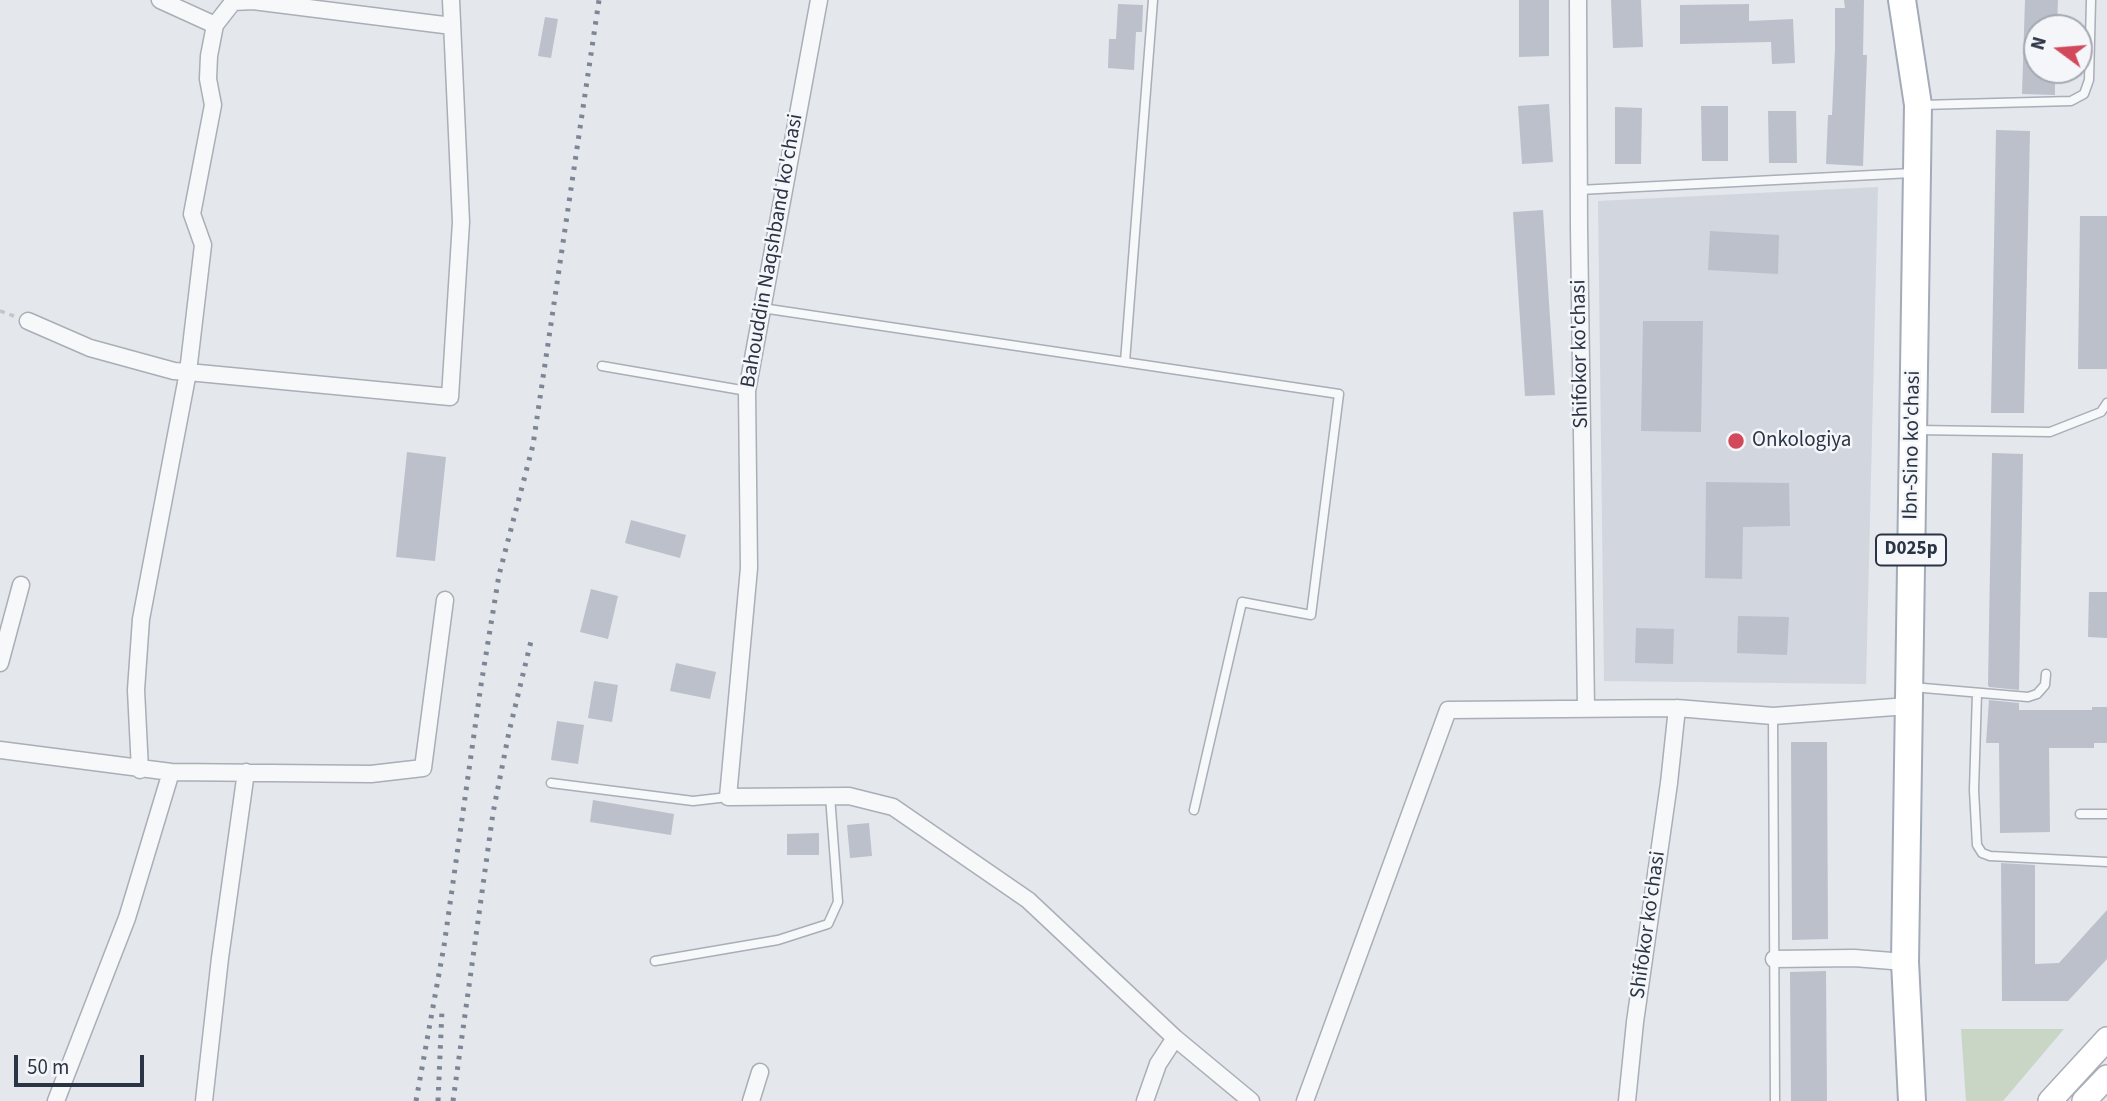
<!DOCTYPE html>
<style>
body{margin:0}
#map{position:relative;width:2107px;height:1101px;overflow:hidden;background:#e4e7ec;font-family:"Source Sans 3",sans-serif}
canvas{display:block}
.north{position:absolute;left:2023px;top:14px;width:70px;height:70px;box-sizing:border-box;background:#f4f6f9;border:2px solid #a4a8b1;border-radius:50%;rotate:286deg;font-size:19px;font-weight:700;line-height:28px;text-align:center;color:#2b3445}
.north::after{content:'';display:block;margin:auto;width:24px;height:32px;background:#d1495b;clip-path:polygon(50% 0,100% 100%,50% 72%,0 100%)}
.scale{position:absolute;left:14px;top:1055px;width:130px;height:32px;box-sizing:border-box;border:4px solid #2b3445;border-top:0;padding-left:9px;font-size:21px;line-height:24px;white-space:nowrap;color:#2b3445;-webkit-text-stroke:5px #f4f6f9;paint-order:stroke}
</style>
<div id="map">
<canvas width="2107" height="1101"></canvas>
<div class="north">N</div>
<div class="scale">50 m</div>
</div>
<script>
const context = document.querySelector('canvas').getContext('2d');
context.lineJoin = 'round';
function paint(path, color) { context.fillStyle = color; context.fill(path, 'evenodd'); }
const toPath = rows => new Path2D(rows.map(r => 'M' + r).join(''));
function strokePath(path, color, width, dash) { context.strokeStyle = color; context.lineWidth = width; context.lineCap = dash ? 'butt' : 'round'; context.setLineDash(dash || []); context.stroke(path); }
function label(font, color, halo, rows, align = 'center') {
  context.font = font + ' "Source Sans 3",sans-serif'; context.lineWidth = 5; context.setLineDash([]); context.textBaseline = 'middle'; context.strokeStyle = halo; context.fillStyle = color; for (const [text, x, y, turn = 0] of rows) {
    context.save(); context.translate(x, y); context.rotate((+turn || 0) * Math.PI / 180); context.textAlign = isNaN(turn) ? turn : align; if (halo) context.strokeText(text, 0, 0); context.fillText(text, 0, 0); context.restore();
  }
}
paint(toPath([
 [1878,187,1866,684,1604,681,1598,201]
]), '#d2d6de');
paint(toPath([
 [1961,1029,2064,1029,2003,1101,1966,1101]
]), '#c9d6c5');
paint(toPath([
 [1519,0,1549,0,1549,56,1519,57],
 [1611,0,1641,0,1643,47,1613,48],
 [1844,0,1864,0,1863,55,1867,55,1863,166,1826,164,1828,115,1832,115,1835,49,1835,8,1845,8],
 [2025,0,2058,0,2057,28,2037,28,2037,70,2055,70,2055,95,2022,94],
 [1118,4,1143,5,1142,32,1136,32,1134,70,1108,68,1109,39,1116,39],
 [1749,4,1749,21,1793,19,1795,63,1772,64,1771,42,1680,44,1680,5],
 [545,17,558,19,551,58,538,56],
 [1549,104,1553,162,1522,164,1518,106],
 [1701,106,1728,106,1728,161,1702,161],
 [1615,107,1642,108,1641,164,1615,164],
 [1768,111,1796,111,1797,163,1769,163],
 [1996,130,2030,131,2024,413,1991,413],
 [1543,210,1555,395,1525,396,1513,212],
 [2080,216,2107,216,2107,369,2078,369],
 [1710,231,1779,235,1778,274,1708,270],
 [1643,321,1703,321,1701,432,1641,431],
 [407,452,446,457,435,561,396,557],
 [1992,453,2023,454,2019,690,1989,687,1988,685],
 [1706,482,1789,483,1790,526,1743,527,1742,579,1705,578],
 [631,520,686,535,680,558,625,543],
 [591,589,618,596,608,639,580,632],
 [2089,592,2107,592,2107,638,2088,637],
 [1738,616,1789,617,1787,655,1737,653],
 [1636,628,1674,629,1673,664,1635,663],
 [676,663,716,672,710,699,670,691],
 [594,681,618,685,612,722,588,718],
 [1989,700,2019,703,2019,710,2092,710,2092,707,2107,707,2107,743,2094,743,2094,748,2049,748,2050,832,2000,833,1999,743,1986,743],
 [557,721,584,725,578,764,551,760],
 [1791,742,1827,742,1828,939,1792,940],
 [593,800,674,814,671,835,590,822],
 [869,823,872,856,850,858,847,825],
 [819,833,819,855,787,855,787,834],
 [2001,863,2035,865,2035,964,2059,963,2107,910,2107,959,2068,1001,2002,1001],
 [1826,971,1827,1101,1791,1101,1790,972]
]), '#bbc0ca');
const lane = toPath([
 [1921,105,2071,101,2084,94,2089,80,2091,0],
 [1579,190,1912,173],
 [762,308,1339,394,1311,615,1242,602,1194,810],
 [1125,362,1153,0],
 [602,366,747,391],
 [1916,430,2050,432,2101,412,2107,403],
 [1912,687,2028,697,2037,694,2045,685,2046,674],
 [1977,693,1974,790,1977,845,1982,853,1990,856,2107,862],
 [1773,716,1775,1101],
 [551,783,693,801,728,797],
 [2080,814,2107,814],
 [655,961,778,940,828,924,838,902,830,796]
]);
const street = toPath([
 [160,0,215,25],
 [819,0,747,391,749,568,728,797,849,796,893,807,1028,900,1175,1038,1251,1101],
 [1578,0,1579,227,1586,708],
 [28,321,90,348,174,371,188,372,203,245,192,214,213,105,208,79,209,56,215,25,233,2,253,1,452,26],
 [0,663,21,585],
 [0,750,171,772,371,774,423,768,445,600],
 [140,770,136,690,141,619,188,372,450,397,461,222,451,0],
 [1774,959,1854,958,1905,962],
 [56,1101,127,918,171,772],
 [204,1101,220,958,246,772],
 [751,1101,760,1072],
 [1145,1101,1158,1064,1175,1038],
 [1305,1101,1448,710,1677,708,1773,716,1908,706],
 [1627,1101,1635,1022,1669,783,1677,708]
]);
const secondary = toPath([
 [2050,1101,2107,1039],
 [2084,1101,2107,1077]
]);
const primary = toPath([
 [1902,0,1918,105,1905,962,1912,1101]
]);
strokePath(lane, '#a9aeb7', 11);
strokePath(street, '#a9aeb7', 19);
strokePath(secondary, '#a9aeb7', 26);
strokePath(primary, '#a3abb8', 30);
strokePath(toPath([
 [0,311,14,316]
]), '#c2c5cb', 3.5, [5, 5]);
strokePath(lane, '#f7f8fa', 8);
strokePath(street, '#f7f8fa', 16);
strokePath(secondary, '#fff', 23);
strokePath(primary, '#fff', 26);
strokePath(toPath([
 [416,1101,444,946,481,685,499,575,533,445,599,0],
 [438,1101,442,1010],
 [453,1101,493,813,509,732,532,637]
]), '#7d8696', 5, [3.5, 7]);
for (const [x, y, r, color] of [
 [1736,441,9,"#d1495b"]
]) { const dot = new Path2D(); dot.arc(x, y, r, 0, 2 * Math.PI); context.fillStyle = color; context.fill(dot); strokePath(dot, '#f4f6f9', 2.5); }
for (const [x, y, w] of [
 [1911,550,70]
]) { const box = new Path2D(); box.roundRect(x - w / 2, y - 15.5, w, 31, 5); context.fillStyle = '#f4f6f9'; context.fill(box); strokePath(box, '#2b3445', 2); }
label('bold 19px', '#2b3445', null, [
 ["D025p",1911,550]
]);
label('21px', '#2b3445', '#f4f6f9', [
 ["Bahouddin Naqshband ko'chasi",773,251,-80],
 ["Shifokor ko'chasi",1581,354,-91],
 ["Ibn-Sino ko'chasi",1913,445,-89],
 ["Shifokor ko'chasi",1649,925,-82]
]);
label('21px', '#2b3445', '#f4f6f9', [
 ["Onkologiya",1752,441]
], 'left');
</script>
